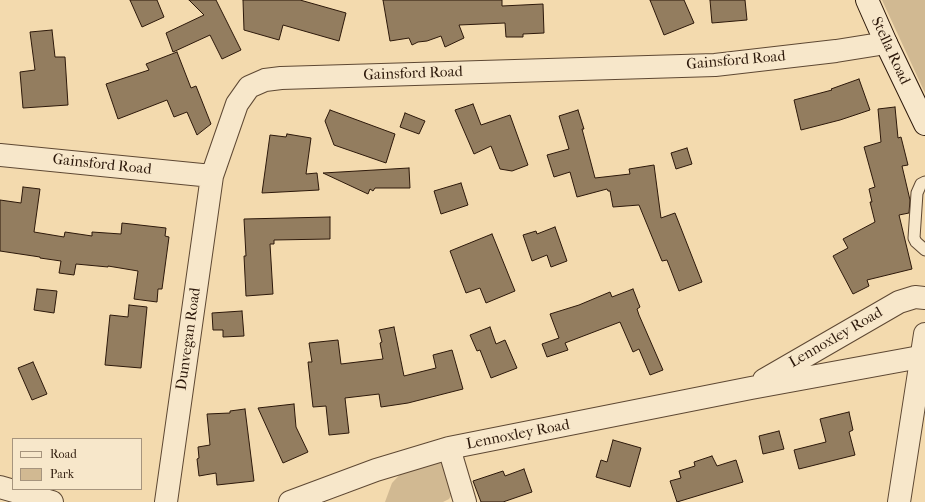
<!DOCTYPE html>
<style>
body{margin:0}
#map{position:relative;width:925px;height:502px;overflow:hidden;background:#f3daae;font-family:"IM FELL French Canon",serif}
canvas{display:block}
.legend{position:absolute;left:12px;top:438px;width:130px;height:52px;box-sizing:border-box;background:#f7e7ca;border:1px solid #a6947d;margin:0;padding:5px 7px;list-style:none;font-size:12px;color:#2c180a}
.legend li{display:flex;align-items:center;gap:8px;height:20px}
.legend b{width:20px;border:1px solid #a6947d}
</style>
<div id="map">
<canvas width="925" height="502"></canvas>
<ul class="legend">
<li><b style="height:5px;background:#f7e7ca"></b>Road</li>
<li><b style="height:11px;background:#d1b992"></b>Park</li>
</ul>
</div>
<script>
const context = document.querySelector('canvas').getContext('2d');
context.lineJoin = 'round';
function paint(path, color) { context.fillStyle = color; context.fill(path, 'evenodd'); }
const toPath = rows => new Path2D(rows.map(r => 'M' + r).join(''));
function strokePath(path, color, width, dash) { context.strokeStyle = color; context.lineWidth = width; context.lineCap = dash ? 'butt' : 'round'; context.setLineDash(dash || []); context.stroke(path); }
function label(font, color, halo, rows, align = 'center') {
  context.font = font + ' "IM FELL French Canon",serif'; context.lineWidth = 4; context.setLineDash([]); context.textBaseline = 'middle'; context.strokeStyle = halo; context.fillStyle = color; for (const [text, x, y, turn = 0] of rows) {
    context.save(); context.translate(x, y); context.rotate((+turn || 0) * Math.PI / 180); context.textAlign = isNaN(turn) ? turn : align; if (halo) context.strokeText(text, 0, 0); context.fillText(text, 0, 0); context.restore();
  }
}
paint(toPath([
 [882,0,925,0,925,93],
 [441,463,454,491,449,499,443,502,385,502,392,483,409,465]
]), '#d1b992');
const building = toPath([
 [130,0,157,0,164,17,142,27,130,0],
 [189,0,216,0,241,50,222,59,210,35,173,52,166,33,204,15,189,0],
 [243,0,300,0,346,13,339,41,283,25,279,40,244,30,243,0],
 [383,0,502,0,502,6,543,4,544,33,523,34,523,37,506,37,505,23,459,25,464,38,445,47,441,36,427,41,418,42,412,45,409,38,390,41,383,0],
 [650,0,684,0,694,23,664,35,650,0],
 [710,0,745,0,747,20,712,23,710,0],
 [52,30,55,57,65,57,68,105,23,108,20,72,35,70,30,32,52,30],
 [177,52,191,88,196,86,211,124,197,135,187,112,174,117,167,100,118,119,106,84,149,70,146,64,177,52],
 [859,79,870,110,840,120,801,130,794,100,832,90,831,89,859,79],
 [473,104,481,125,510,115,528,165,512,171,500,169,491,146,474,154,455,110,473,104],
 [895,107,898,138,901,137,908,165,902,166,910,200,909,213,899,215,912,269,867,280,869,286,853,294,833,256,848,248,843,239,875,222,870,202,872,202,869,189,875,187,864,147,881,142,878,109,895,107],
 [330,110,395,134,386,163,334,145,325,121,330,110],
 [578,110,584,129,582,129,595,178,630,174,629,169,654,165,661,218,675,213,702,282,679,291,667,260,662,261,639,205,613,207,610,191,608,191,607,189,577,197,570,172,554,177,547,155,569,149,559,116,578,110],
 [405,113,425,121,419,134,400,127,405,113],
 [287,134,311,138,306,174,317,173,319,190,262,193,270,135,286,137,287,134],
 [687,148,692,164,676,169,671,153,687,148],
 [409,168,410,188,375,188,373,191,370,189,368,194,323,173,409,168],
 [461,183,468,205,441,214,434,191,461,183],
 [23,187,40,189,34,232,64,237,65,232,92,236,92,232,121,234,122,223,166,228,165,236,169,237,162,289,158,289,157,302,134,299,138,271,108,266,108,267,76,264,74,275,59,273,61,261,40,258,40,257,0,251,0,200,21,203,23,187],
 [330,217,330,239,274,240,274,244,270,244,273,294,246,296,244,256,246,256,244,219,330,217],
 [555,227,567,261,551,267,547,255,532,261,523,235,536,231,537,234,555,227],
 [492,234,515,291,486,303,480,288,466,293,450,251,492,234],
 [37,289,57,291,54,313,34,310,37,289],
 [633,289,640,307,637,309,639,315,663,370,650,375,639,349,633,352,620,322,565,343,568,350,547,357,542,344,559,338,550,314,579,305,610,292,612,297,633,289],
 [129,305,147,307,141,368,105,365,110,315,128,317,129,305],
 [242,311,244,336,223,337,223,330,213,330,212,313,242,311],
 [394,327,404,376,436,368,433,355,452,350,463,389,408,403,381,407,379,394,345,398,349,433,329,435,326,406,313,407,308,362,312,362,309,343,338,340,341,364,383,359,380,343,382,342,379,330,394,327],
 [490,327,496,344,505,340,517,368,491,378,480,350,477,351,470,335,490,327],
 [33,362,47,394,32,400,18,368,33,362],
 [294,404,296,427,308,452,283,463,258,408,294,404],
 [245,409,254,481,217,485,216,473,199,476,197,459,199,458,198,447,210,445,207,414,230,413,230,411,245,409],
 [849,412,853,430,849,432,855,455,799,469,794,450,826,442,820,419,849,412],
 [779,431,784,449,763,454,759,436,779,431],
 [613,440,641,448,630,487,596,477,601,460,607,462,613,440],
 [712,456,717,466,736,460,743,482,677,502,670,481,681,478,679,471,695,466,694,462,712,456],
 [524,469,532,492,503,502,481,502,473,481,503,471,505,476,524,469]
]);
paint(building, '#937d5f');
strokePath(building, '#2c180a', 1);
const service = toPath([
 [925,182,921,184,917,193,914,238,916,242,925,250]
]);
const minor = toPath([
 [0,155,212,176],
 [764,380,899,302,915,297,925,298],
 [449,448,465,502],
 [0,487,52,502],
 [166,502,212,176,237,104,249,87,265,80,281,78,715,65,836,51,886,43],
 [290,502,376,470,449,448,751,388,925,356]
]);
const tertiary = toPath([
 [899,502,925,334]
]);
const secondary = toPath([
 [867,0,886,43,925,124]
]);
strokePath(service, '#5e4833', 13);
strokePath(minor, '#5e4833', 24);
strokePath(tertiary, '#5e4833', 24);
strokePath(secondary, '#2c180a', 24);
strokePath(service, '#f7e7ca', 11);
strokePath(minor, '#f7e7ca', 22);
strokePath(tertiary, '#f7e7ca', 22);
strokePath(secondary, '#f7e7ca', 22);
label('15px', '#2c180a', '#f7e7ca', [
 ["Stella Road",890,51,65],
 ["Gainsford Road",736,61,-5],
 ["Gainsford Road",413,74,-2],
 ["Gainsford Road",102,165,6],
 ["Lennoxley Road",836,338,-30],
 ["Dunvegan Road",189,339,-82],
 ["Lennoxley Road",518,435,-11]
]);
</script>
